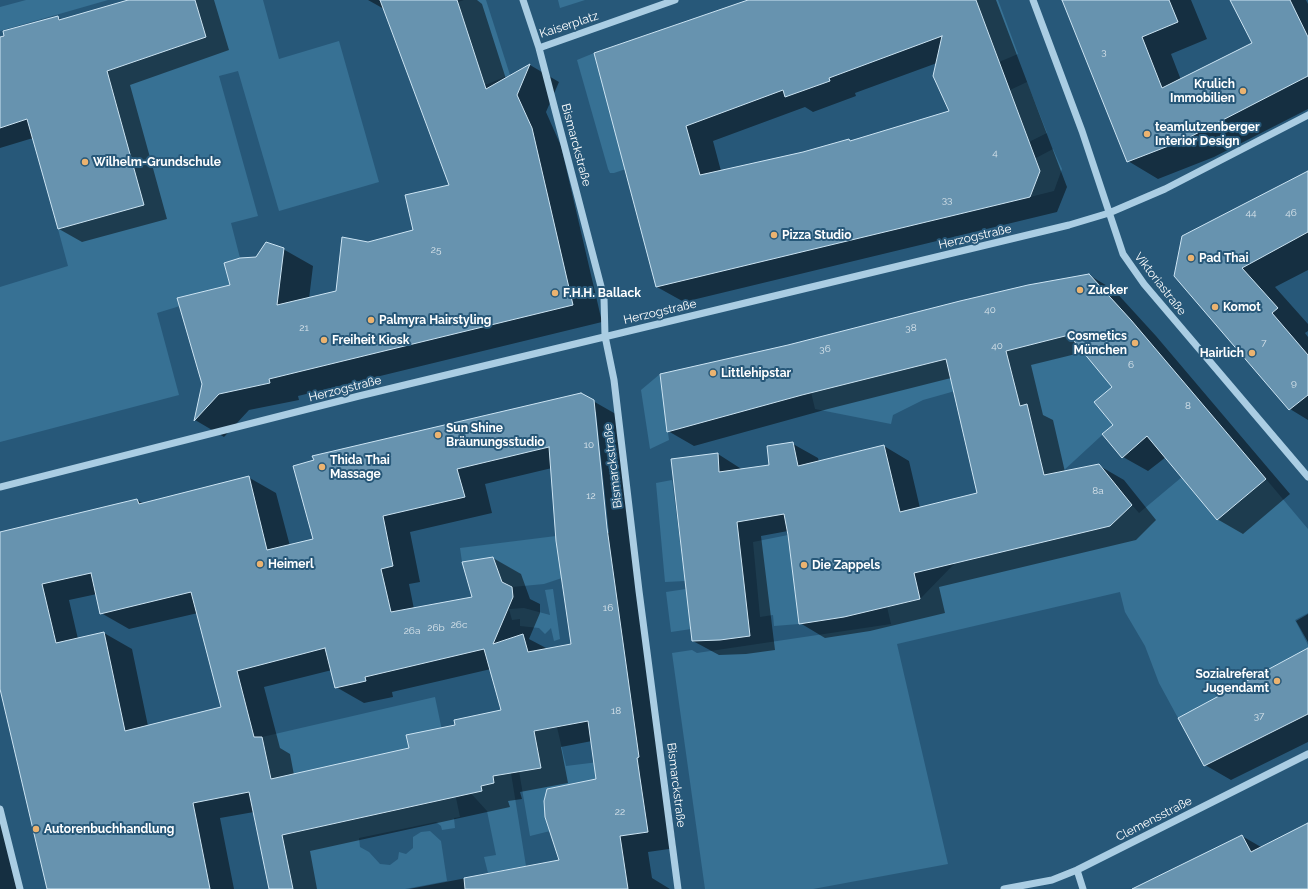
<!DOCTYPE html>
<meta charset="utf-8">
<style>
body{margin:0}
canvas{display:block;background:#275879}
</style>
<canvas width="1308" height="889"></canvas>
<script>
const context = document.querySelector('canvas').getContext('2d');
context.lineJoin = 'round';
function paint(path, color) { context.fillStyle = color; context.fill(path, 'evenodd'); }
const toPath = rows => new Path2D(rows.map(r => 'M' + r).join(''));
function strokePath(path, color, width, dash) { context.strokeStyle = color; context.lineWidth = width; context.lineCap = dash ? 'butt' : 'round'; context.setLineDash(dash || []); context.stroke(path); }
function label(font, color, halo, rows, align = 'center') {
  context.font = font + ' Raleway,sans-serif'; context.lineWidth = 4; context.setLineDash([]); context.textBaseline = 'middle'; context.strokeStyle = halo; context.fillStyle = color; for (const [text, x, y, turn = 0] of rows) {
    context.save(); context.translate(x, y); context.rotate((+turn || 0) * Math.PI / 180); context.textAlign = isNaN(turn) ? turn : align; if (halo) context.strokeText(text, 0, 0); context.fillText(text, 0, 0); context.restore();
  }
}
paint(toPath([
 [26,0,108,0,0,31,0,7],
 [195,0,263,0,279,59,339,41,379,182,279,211,238,71,219,76,258,216,231,223,240,258,224,263,230,285,177,298,180,306,157,313,179,395,0,442,0,287,68,266,58,229,144,205,107,71,206,37],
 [464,0,486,0,510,75,485,85,458,2],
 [558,0,585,0,560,8],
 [976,0,998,0,1018,54,999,62],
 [594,53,626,169,614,173,610,173,608,169,577,60],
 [1027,82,1047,133,1029,142,1010,90],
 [1053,149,1062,169,1054,191,1030,197,1040,171,1036,158],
 [1070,335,1113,387,1094,402,1113,425,1062,472,1004,486,1000,471,1041,461,1027,405,1020,406,1006,350],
 [972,353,980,384,923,400,893,415,891,424,815,409,811,392],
 [660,374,669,440,650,449,641,390],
 [1182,477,1217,520,1266,479,1308,529,1308,613,1295,620,1308,645,1308,649,1178,718,1159,683,1145,646,1125,612,1120,592,897,644,948,864,813,889,705,889,672,653,692,650,697,653,891,624,887,607,920,599,955,563,1132,505,1139,513],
 [672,480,685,581,665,582,656,483],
 [788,535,799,624,774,626,773,615,760,617,753,542],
 [556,536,562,578,544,584,512,587,502,581,493,557,462,562,460,548],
 [553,589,560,639,554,641,551,628,545,634,539,628,520,626,520,619,512,620,509,609,524,608,550,615,545,590],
 [686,589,691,629,671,632,666,592],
 [435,697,460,817,454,818,455,828,442,830,441,826,436,822,359,838,360,847,369,852,380,864,390,865,398,859,399,852,406,854,413,848,413,837,421,832,430,831,441,841,447,881,405,889,293,889,262,737],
 [409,748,423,764,431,803,302,831,290,775],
 [557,727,566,766,639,757,640,779,612,785,610,776,547,789,544,801,545,817,550,831,530,836,519,771,541,767,534,731],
 [511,773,526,866,488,873,484,857,496,855,487,811,467,789,494,783,493,776]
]), '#377194');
paint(toPath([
 [131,0,214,0,229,50,130,85,167,219,82,242,59,229,33,138,0,148,0,38,57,17,63,20],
 [368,0,477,0,482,4,506,79,530,65,559,82,546,112,561,146,602,322,298,396,299,400,249,410,224,437,195,420,203,384,231,286,257,258,283,249,313,266,309,299,337,292,369,243,414,231,450,186,384,9],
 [749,0,996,0,1067,187,1057,212,684,302,657,287,595,53],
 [937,63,951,112,851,141,849,140,804,153,721,171,713,141,805,107,813,112,856,96,855,93],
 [1063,0,1191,0,1207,39,1171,54,1181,80,1253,44,1231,0,1306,0,1308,4,1308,109,1214,157,1158,179,1128,161,1088,61,1086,59],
 [1308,172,1308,270,1275,287,1308,324,1308,331,1305,333,1308,337,1308,420,1290,409,1175,275],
 [1089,275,1114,290,1156,336,1290,494,1243,534,1217,519,1166,457,1148,471,1123,457,1114,425,1114,387,1084,352,1031,365,1043,415,1053,420,1065,472,1098,465,1124,480,1156,520,1136,540,939,587,945,613,870,631,825,638,800,623,788,531,761,536,775,650,746,654,719,655,693,641,718,454,743,470,770,465,793,444,818,458,819,462,884,446,909,461,920,508,978,493,951,378,828,409,694,446,668,431,788,346],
 [593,401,621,417,635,545,676,848,648,852,652,878,670,889,409,889,560,860,598,780,592,741,561,747,568,783,520,792,522,799,508,801,510,807,310,851,317,889,270,889,254,812,220,818,234,889,48,889,0,686,0,533,137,500,144,504,248,477,276,493,290,546,314,540],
 [594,412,596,412,609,533,607,533],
 [552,468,572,645,548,649,529,639,540,613,540,604,530,599,521,574,493,558,473,598,414,609,409,584,420,582,410,532,492,513,485,484],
 [97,594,101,613,129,629,198,613,222,707,148,726,132,649,104,633,78,639,69,600],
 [491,669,503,711,456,725,411,749,294,775,290,754,280,748,264,687,332,670,336,687,364,703,393,697,392,692],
 [1308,614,1308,642,1296,621],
 [1308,650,1308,742,1231,780,1205,765],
 [0,811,23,889,0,889],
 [1308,824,1308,889,1134,889,1242,836,1261,847]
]), '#0007');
const building = toPath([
 [128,0,195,0,206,37,107,71,144,205,58,229,27,119,0,128,0,37,4,36,3,31,58,16,59,20,128,0],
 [380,0,457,0,486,89,530,64,517,95,532,128,573,305,269,379,270,383,219,394,194,421,202,384,177,298,230,285,224,263,240,258,256,257,266,242,284,248,277,305,336,291,342,237,368,242,413,230,405,195,449,185,380,0],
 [748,0,976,0,1040,171,1030,197,656,287,594,53,748,0],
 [942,36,933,76,949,111,850,141,849,139,803,152,700,175,686,126,783,90,785,97,830,81,829,78,942,36],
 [1062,0,1169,0,1178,22,1142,37,1162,88,1252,43,1230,0,1290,0,1308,37,1308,76,1184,140,1127,162,1062,0],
 [1308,171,1308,232,1242,268,1278,308,1272,313,1308,355,1308,395,1289,410,1174,276,1182,236,1308,171],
 [1089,274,1131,320,1266,479,1217,520,1147,436,1122,458,1102,434,1113,425,1094,402,1112,387,1069,335,1006,351,1020,406,1027,404,1044,475,1099,464,1132,505,1110,526,914,573,920,599,844,617,799,624,788,535,784,514,737,522,750,636,720,640,692,641,671,459,718,453,719,472,769,465,767,446,793,442,798,466,884,445,900,512,977,493,946,359,802,395,667,432,660,374,788,345,960,301,1028,285,1089,274],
 [581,393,594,400,607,528,639,757,637,758,648,832,620,836,628,889,465,889,464,878,559,860,545,817,544,801,547,789,596,779,588,721,534,731,541,768,493,776,494,783,481,786,482,791,282,835,293,889,269,889,249,792,193,803,210,889,47,889,0,689,0,532,137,499,139,504,249,476,267,550,313,539,293,466,314,460,312,456,581,393],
 [549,447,556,541,571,644,528,652,523,634,493,644,513,597,512,587,502,582,493,557,462,562,472,597,391,612,381,569,393,566,383,516,465,497,457,469,549,447],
 [91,573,100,614,191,592,221,707,125,731,104,632,56,643,42,584,91,573],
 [325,648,335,688,366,681,365,677,484,649,501,710,454,720,455,725,406,735,409,748,271,779,262,737,254,737,237,671,325,648],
 [1308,648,1308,714,1204,766,1178,718,1308,648],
 [1308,823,1308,889,1132,889,1242,835,1251,852,1308,823]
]);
paint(building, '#6793af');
strokePath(building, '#cce4f3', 1);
strokePath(toPath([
 [523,0,539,48,604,298,605,336,614,380,639,591,678,889],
 [1033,0,1082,131,1123,254,1144,284,1308,477],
 [539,48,675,0],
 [0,487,359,396,1069,225,1109,213,1165,189,1308,115],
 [0,809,20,889],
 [1077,870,1083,889],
 [1004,889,1052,880,1077,870,1308,754]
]), '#aacde3', 7);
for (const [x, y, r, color] of [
 [1243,91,4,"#ebb370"],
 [1147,134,4,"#ebb370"],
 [85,162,4,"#ebb370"],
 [774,235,4,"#ebb370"],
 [1191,258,4,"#ebb370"],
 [1080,290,4,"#ebb370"],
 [555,293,4,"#ebb370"],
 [1215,307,4,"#ebb370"],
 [371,320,4,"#ebb370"],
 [324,340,4,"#ebb370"],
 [1135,343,4,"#ebb370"],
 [1252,353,4,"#ebb370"],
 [713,373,4,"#ebb370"],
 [438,435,4,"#ebb370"],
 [322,467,4,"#ebb370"],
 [260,564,4,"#ebb370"],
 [804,565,4,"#ebb370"],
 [1277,681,4,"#ebb370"],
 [36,829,4,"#ebb370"]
]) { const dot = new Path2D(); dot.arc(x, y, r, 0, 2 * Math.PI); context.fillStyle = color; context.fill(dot); strokePath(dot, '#275879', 1.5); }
label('10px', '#d9e4eb', null, [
 ["3",1104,52],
 ["4",995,153],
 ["33",947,200],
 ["44",1251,213],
 ["46",1291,213],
 ["25",436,250],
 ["40",990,310],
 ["21",304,328],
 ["38",911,328],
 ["7",1264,343],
 ["40",997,346],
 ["36",825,349],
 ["6",1131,365],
 ["9",1294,383],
 ["8",1188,406],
 ["10",589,445],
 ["8a",1098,491],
 ["12",591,496],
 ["16",608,608],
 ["26c",459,625],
 ["26b",436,628],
 ["26a",412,631],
 ["18",616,711],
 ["37",1259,716],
 ["22",620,812]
]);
label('12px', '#fff', '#275879', [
 ["Kaiserplatz",569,25,-18],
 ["Bismarckstraße",576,145,75],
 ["Herzogstraße",975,237,-13],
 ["Viktoriastraße",1160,284,52],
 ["Herzogstraße",660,312,-13],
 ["Herzogstraße",345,389,-14],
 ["Bismarckstraße",613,466,-97],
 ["Bismarckstraße",676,785,83],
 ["Clemensstraße",1154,819,-27]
]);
label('bold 12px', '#fff', '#275879', [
 ["Krulich",1235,84,"right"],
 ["Immobilien",1235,98,"right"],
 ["teamlutzenberger",1155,127],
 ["Interior Design",1155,141],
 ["Wilhelm-Grundschule",93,162],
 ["Pizza Studio",782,235],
 ["Pad Thai",1199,258],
 ["Zucker",1088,290],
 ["F.H.H. Ballack",563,293],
 ["Komot",1223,307],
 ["Palmyra Hairstyling",379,320],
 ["Cosmetics",1127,336,"right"],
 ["München",1127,350,"right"],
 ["Freiheit Kiosk",332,340],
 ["Hairlich",1244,353,"right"],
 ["Littlehipstar",721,373],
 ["Sun Shine",446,428],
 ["Bräunungsstudio",446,442],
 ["Thida Thai",330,460],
 ["Massage",330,474],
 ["Heimerl",268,564],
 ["Die Zappels",812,565],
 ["Sozialreferat",1269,674,"right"],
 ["Jugendamt",1269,688,"right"],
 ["Autorenbuchhandlung",44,829]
], 'left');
</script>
